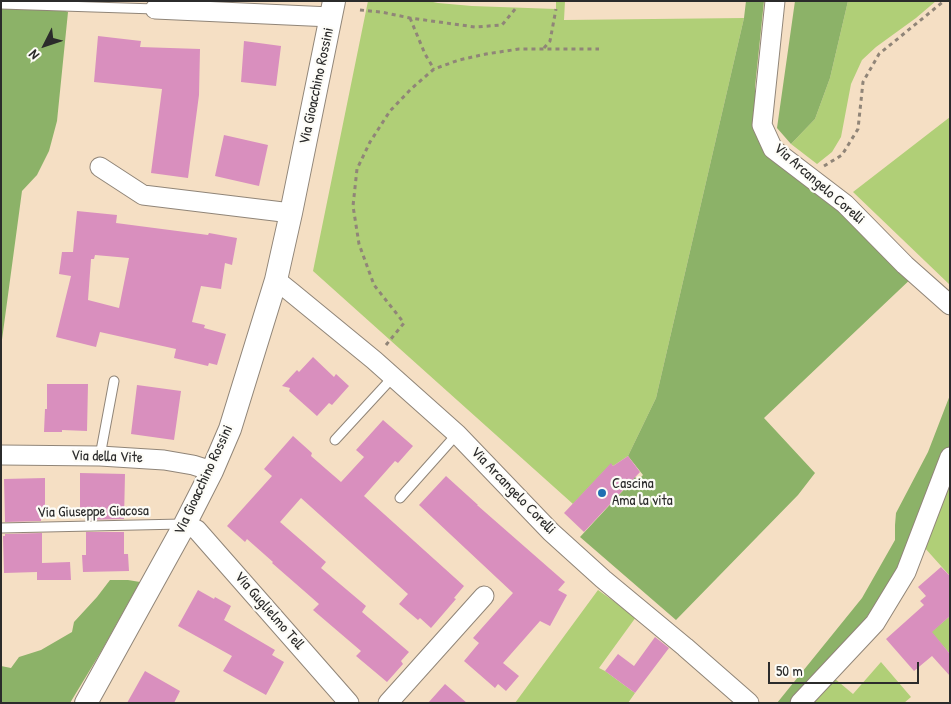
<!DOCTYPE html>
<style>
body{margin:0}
#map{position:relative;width:951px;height:704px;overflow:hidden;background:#f5dfc4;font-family:"Patrick Hand",sans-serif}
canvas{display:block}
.frame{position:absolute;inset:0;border:2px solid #2b2b2b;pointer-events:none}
.north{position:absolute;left:20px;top:20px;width:50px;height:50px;-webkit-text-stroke:4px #fdfcf7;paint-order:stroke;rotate:229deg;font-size:14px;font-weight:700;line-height:20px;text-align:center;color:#2b2b2b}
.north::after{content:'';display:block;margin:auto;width:18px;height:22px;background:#2b2b2b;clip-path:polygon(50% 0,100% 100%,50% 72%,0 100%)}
.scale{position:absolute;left:768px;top:662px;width:151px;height:22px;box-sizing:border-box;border:2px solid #2b2b2b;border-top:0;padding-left:6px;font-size:15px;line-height:18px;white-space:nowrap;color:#2b2b2b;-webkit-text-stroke:4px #fdfcf7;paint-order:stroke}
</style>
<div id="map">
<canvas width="951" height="704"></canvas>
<div class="frame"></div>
<div class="north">N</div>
<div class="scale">50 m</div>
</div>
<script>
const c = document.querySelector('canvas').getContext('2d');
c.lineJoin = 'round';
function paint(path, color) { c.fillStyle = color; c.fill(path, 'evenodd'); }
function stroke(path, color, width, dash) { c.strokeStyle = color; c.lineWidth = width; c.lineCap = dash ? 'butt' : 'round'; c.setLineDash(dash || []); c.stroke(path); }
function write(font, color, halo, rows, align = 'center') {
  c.font = font + ' "Patrick Hand",sans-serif'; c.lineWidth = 4.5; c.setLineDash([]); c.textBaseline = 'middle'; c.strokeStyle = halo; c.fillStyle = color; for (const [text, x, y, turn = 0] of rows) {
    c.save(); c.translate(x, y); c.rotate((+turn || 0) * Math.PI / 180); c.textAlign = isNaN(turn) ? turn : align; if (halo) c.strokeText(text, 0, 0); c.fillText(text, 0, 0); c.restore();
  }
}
const green = new Path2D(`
 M368,1h60l10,2 34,3 84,3v-8h9l-1,19 180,-2 -88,380 -28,58 -15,10 -2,-2 -38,40 -260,-233z
 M848,1h88l-20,17 -40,29 -14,13 -11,24 -10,53 -9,15 -15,12 -26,-20 24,-25 15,-41z
 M950,117v168l-97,-93z
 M950,483v93l-26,-29z
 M598,590l38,27 -37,51 6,3 30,22 -7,10h-113z
 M950,616v38l-19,-22z
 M881,662l30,35 -7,6h-90l20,-25 19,16z`);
const forest = new Path2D(`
 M746,1h18l-9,86 1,23 17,39 143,125 -152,144 51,55 -17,22 -122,125 -96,-83 51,-55 3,-6 4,4 5,-5 -15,-19 28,-58 88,-380z
 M795,1h53l-18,77 -15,41 -24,25 -14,-16z
 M1,8l62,2 5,2 -11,109 -8,30 -12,24 -15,16 -21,156z
 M950,395v49l-16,43 -31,76 -25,42 -10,10 -9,15 -64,73h-18l85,-105 33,-58v-15l1,-12 32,-61z
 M110,580h18l12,2 -38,68 -32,53h-69v-37l10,2 8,-11 22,-7 31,-18 2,-10 23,-25z`);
const building = new Path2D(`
 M98,36l43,5 -1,6 60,2 -1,46 -11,83 -37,-5 11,-84 -68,-7z
 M244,41l37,5 -5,40 -35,-4z
 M224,135l44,10 -9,41 -44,-10z
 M77,211l40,4 -1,8 92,12 1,-2 28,5 -5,27 -7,-2 -4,26 -20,-3 -9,36 13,3 -1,3 22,6 -9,31 -8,-2 -1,3 -34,-8 2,-9 -76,-17 -4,15 -40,-10 15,-61 -12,-2 3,-22h11zM95,255l34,3 -10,50 -31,-8 3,-41h3z
 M313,357l21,20 2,-3 13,12 -17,19 -3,-2 -12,13 -28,-25 1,-3 -8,-2 15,-16 2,2z
 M47,384h41l-1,47 -25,-1v2h-18l1,-23h2z
 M137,385l44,6 -7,49 -43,-6z
 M383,420l30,26 -15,17 -3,-2 -31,35 100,90 -10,12 2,1 -25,29 -11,-10 -2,2 -19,-16 9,-10 -107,-96 -21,24 46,40 -5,6 45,38 -4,6 47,40 -8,9 2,3 -16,18 -31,-26 5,-5 -48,-41 6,-6 -47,-41 1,-1 -26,-23 -2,3 -18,-16 45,-50 -8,-7 29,-33 19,17 -1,3 30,26 23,-25 -8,-7z
 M628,456l12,16 -56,60 -20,-19 47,-50 2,3z
 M80,473l45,1 -1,45 -38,1v-8h-6z
 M446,476l32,29h-1l88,77 -7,8 9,5 -17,31 -10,-5 -37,42 16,13 -13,15 -8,-7 -3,4 -31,-27 15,-18 -6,-5 40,-45 -94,-88z
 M45,478v39h-4v4l-36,1 -1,-43z
 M86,532h38v22h4l1,17 -46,1 -1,-17h4z
 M42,533v30l28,-1 1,18h-34v-8l-33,1 -1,-37h2v-2z
 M941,567l9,9v40l-18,16 18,22v22l-18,-20 -18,15 -28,-32 38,-34 -4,-4 6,-5 -8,-9z
 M198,590l16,9 1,-2 16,9 -7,14 51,30 -3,5 12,7 -18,33 -43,-24 9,-15 -54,-30z
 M655,637l14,11 -34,45 -30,-22 13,-17 16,12z
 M145,671l35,20 -6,12h-47z
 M445,684l22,19h-39z`);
const path = new Path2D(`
 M360,10l21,2 29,6 65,9 27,-2 14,-17
 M410,18l15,36 9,15
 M544,48l6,-7 6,-32
 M824,166l18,-11 16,-26 5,-47 16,-28 65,-53
 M386,345l18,-22 -30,-38 -15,-41 -6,-38 4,-37 13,-27 20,-31 21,-22 23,-20 25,-9 27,-6 33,-5h80`);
const service = new Path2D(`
 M1,4l154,5
 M335,440l58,-63
 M100,456l14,-75
 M400,498l57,-64
 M1,528l181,-4`);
const minor = new Path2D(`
 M775,1l-13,124 11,24 72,55 60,61 45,40
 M155,9l176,8
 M100,167l43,28 148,18
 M276,280l15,12 83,68 83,74 94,98 52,47 82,68 64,56
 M1,455l99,1 64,4 29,5 19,6
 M185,524l12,6 152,173
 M388,703l96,-107
 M800,703l75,-80 31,-51 44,-115`);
const tertiary = new Path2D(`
 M86,703l99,-179 27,-53 18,-42 46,-149 15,-67 43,-212`);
const markers = [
 [602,493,5,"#1f6fb2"]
];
const streetNames = [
 ["Via Gioacchino Rossini",317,86,-78],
 ["Via Arcangelo Corelli",819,184,41],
 ["Via della Vite",107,457,2],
 ["Via Gioacchino Rossini",204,480,-65],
 ["Via Arcangelo Corelli",513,491,46],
 ["Via Giuseppe Giacosa",93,512,-1],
 ["Via Guglielmo Tell",269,611,49]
];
const poiNames = [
 ["Cascina",612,484],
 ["Ama la vita",612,501]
];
paint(green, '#b0cf77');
paint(forest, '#8cb268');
paint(building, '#d98fbe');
stroke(service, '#908578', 11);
stroke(minor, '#908578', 21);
stroke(tertiary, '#908578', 24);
stroke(path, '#908578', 3, [4, 4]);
stroke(service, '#fff', 9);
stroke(minor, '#fff', 19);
stroke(tertiary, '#fff', 22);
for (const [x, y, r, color] of markers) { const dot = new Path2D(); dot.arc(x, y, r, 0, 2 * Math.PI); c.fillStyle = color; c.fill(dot); stroke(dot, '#fdfcf7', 2); }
write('15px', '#2b2b2b', '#fdfcf7', streetNames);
write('15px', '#2b2b2b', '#fdfcf7', poiNames, 'left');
</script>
